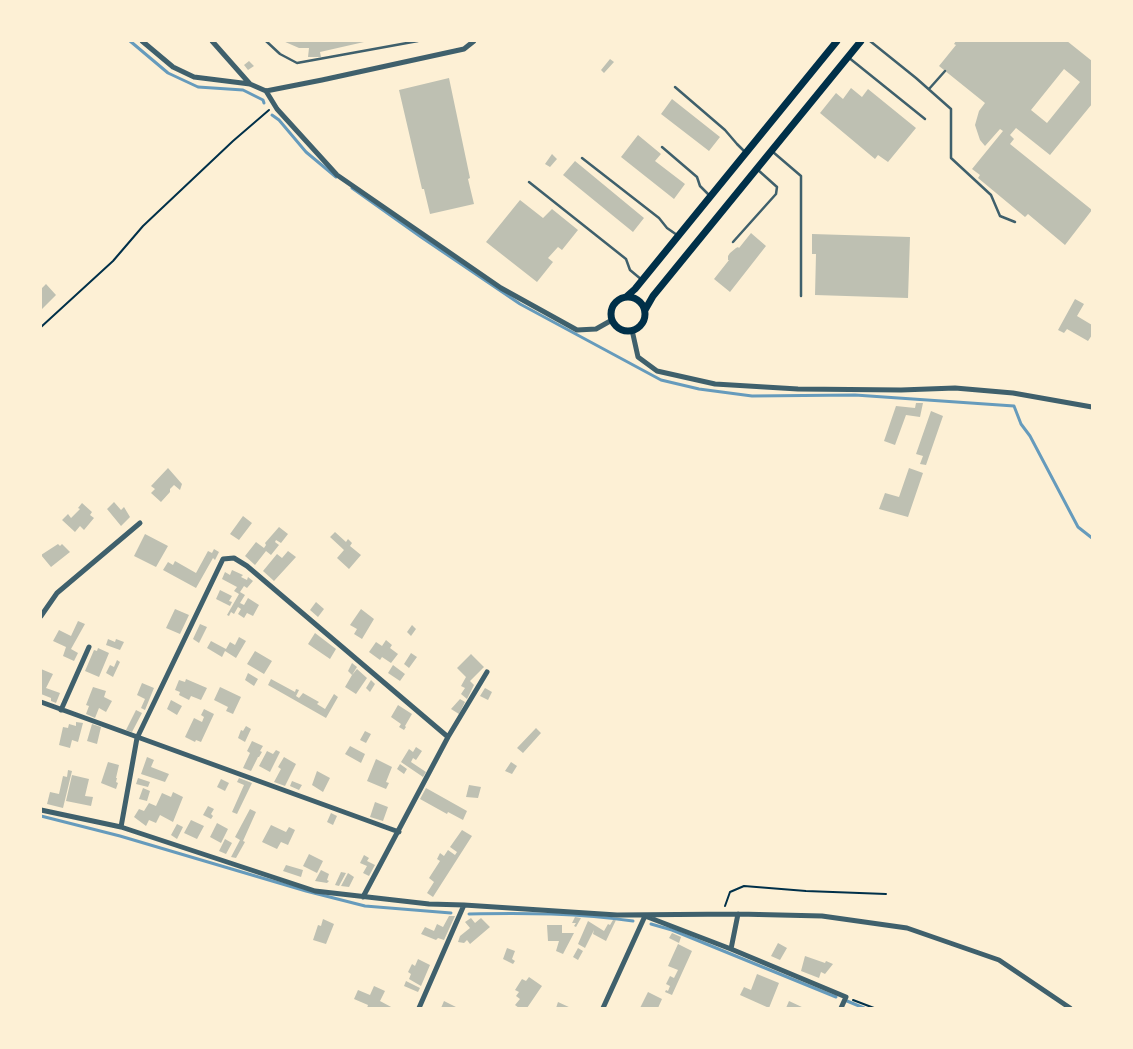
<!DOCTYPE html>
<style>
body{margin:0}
#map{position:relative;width:1133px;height:1049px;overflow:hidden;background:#fdf0d5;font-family:Poppins,sans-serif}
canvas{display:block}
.frame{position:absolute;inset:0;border:42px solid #fdf0d5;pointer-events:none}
</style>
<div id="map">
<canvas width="1133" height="1049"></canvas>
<div class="frame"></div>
</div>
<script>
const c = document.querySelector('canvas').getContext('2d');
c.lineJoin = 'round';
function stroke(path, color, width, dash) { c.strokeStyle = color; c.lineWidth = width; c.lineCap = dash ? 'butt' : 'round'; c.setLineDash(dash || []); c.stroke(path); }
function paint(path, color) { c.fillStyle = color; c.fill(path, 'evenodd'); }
const stream = new Path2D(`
 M130,41l38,32 30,14 45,3 20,10 1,3
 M272,115l7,5 27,32 30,25
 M352,188l69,49 99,67 141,76 38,9 53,7 103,-1 159,11 7,18 9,12 48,91 14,11
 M41,816l79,20 186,55 59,15 86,7
 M469,914c55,-1 109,-1 164,7
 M651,924l21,6 164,67
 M847,1001l17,7`);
const building = new Path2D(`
 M283,41h81v1l-44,10 1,5h-13l1,-9h-10z
 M956,41h111l25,20v43l-42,51 -34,-27 -6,7 4,4 -4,5 82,66 -27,35 -37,-31 -3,3 -47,-39 2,-3 -8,-6 31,-38 -3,-2 -15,17 -5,-6 -5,-15 4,-14 6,-8 -46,-37 17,-21 -2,-1zM1064,69l16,13 -33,41 -16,-13z
 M610,59l4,3 -10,11 -3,-3z
 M249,61l5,5 -6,4 -4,-5z
 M449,78l21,100 -2,1 6,25 -44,10 -6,-25h-2l-23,-99z
 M851,88l11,9 6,-8 48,39 -28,34 -10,-7 -3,4 -55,-46 16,-20 7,6z
 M672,99l48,38 -11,14 -48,-37z
 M638,135l23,19 -6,7 30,23 -11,15 -53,-42z
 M552,154l5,5 -7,8 -5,-3z
 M575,161l69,57 -11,14 -70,-57z
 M520,200l23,18 9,-9 26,21 -16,20 -4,-3 -10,11 5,4 -16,20 -51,-40z
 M751,233l15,13 -36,46 -16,-13 15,-19h-1v-4l2,-3 6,-5 2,-1 1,1z
 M812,234l98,3 -2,61 -93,-3 1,-41h-4z
 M46,284l10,11 -15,15v-21z
 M1075,299l9,5 -7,12 15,9v10l-4,6 -21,-12 -3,4 -6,-3z
 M916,403h7l-3,14 -14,-2 -11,30 -11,-4 12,-35 19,2z
 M931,411l12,5 -17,49 -6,-1 3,-8 -7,-2z
 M168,468l14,16 -2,6 -6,-5 -4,4v3l-9,10 -10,-9 4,-4 -4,-3z
 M909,468l14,5 -15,44 -29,-8 6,-16 14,4z
 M114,502l7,8 3,-3 6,10 -9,9 -14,-17z
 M82,503l10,9 -2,3 4,3 -10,12 -4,-4 -5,6 -13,-12 6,-6 3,4 9,-9 -2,-1z
 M243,516l9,7 -13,17 -9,-6z
 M279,527l9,7 -7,9 -5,-3 -1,2 4,3 -8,10 -5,-4 -11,14 -10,-9 11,-14 8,6 2,-3 -1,-2z
 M335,532l11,10 2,-3 4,4 -2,3 11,9 -12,14 -12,-11 7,-8 -14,-13z
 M145,534l23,12 -12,21 -22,-11z
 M58,544l2,2 2,-2 8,8 -19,15 -10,-12z
 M214,549l5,3 -4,8 -2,-2 -17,30 -33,-18 5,-8 5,3 2,-4 21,12 12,-22 4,2z
 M288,551l8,6 -22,24 -11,-10 14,-17 5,4z
 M232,570l11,5 -2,2 6,3 1,-3 5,4 -6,7 -3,-2 -4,6 5,3 -5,8 4,2 4,-7 11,7 -6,11 -6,-3 -3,5 -6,-4 3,-5 -3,-2 -4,7 -3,-2 -2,4 -2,-1 12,-21 -5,-3 3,-4 -15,-8 3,-7 5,3z
 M220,590l12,6 -3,5 3,1 -2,4 -14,-7z
 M316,602l8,7 -6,8 -8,-7z
 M175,609l14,6 -9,19 -14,-6z
 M361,609l13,10 -12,20 -8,-5 3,-5 -7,-4z
 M78,621l7,3 -14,25 7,4 -4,8 -11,-5 3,-9 -13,-6 6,-11 12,6z
 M200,624l7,3 -8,16 -6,-4z
 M412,625l4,4 -5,7 -4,-4z
 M315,633l21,16 -6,10 -22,-15z
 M239,637l7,4 -10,17 -11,-7 -3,6 -15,-9 4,-7 15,8 4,-7 5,3z
 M108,639l7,3 1,-3 8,3 -4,8 -14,-5z
 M386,640l6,5 -2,3 8,6 -7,9 -9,-6 -2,3 -11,-8 7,-10 6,4z
 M98,648l11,5 -10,24 -14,-6 9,-21 3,1z
 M255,651l17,10 -8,13 -17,-10z
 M411,653l6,4 -8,11 -5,-4z
 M471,654l13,13 -14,14 4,4 -7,14 -6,-5 4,-6 -4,-2 5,-9 -9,-9z
 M117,660l3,2 -7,15 -7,-4 4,-8 4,2z
 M352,663l5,4 -5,8 5,-6 10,9 -11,16 -11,-7 7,-12 -4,-4z
 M393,665l12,9 -5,7 -12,-8z
 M41,669l12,5 -7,14 14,5 -4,10 -5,-2v-3l-10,-4z
 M248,673l10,6 -4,7 -9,-6z
 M186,679l21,9 -6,12 -10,-4 -2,4 -10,-5 1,-3 -5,-2 4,-10 6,2z
 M271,679l24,13 1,-3 3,1 -3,6 3,2 4,-5 16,9 -2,2 8,5 9,-15 4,3 -12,21 -58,-33z
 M371,680l4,4 -5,8 -4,-4z
 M142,683l12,5 -9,22 -4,-2 4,-9 -8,-4z
 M93,687l13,4 -2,6 8,4 -6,11 -7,-4 -4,10 -9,-4 3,-8 -3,-1z
 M220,687l21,10 -8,17 -7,-3 2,-4 -14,-7z
 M485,688l7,4 -4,8 -8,-4z
 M460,699l5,3 -6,12 -8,-5z
 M171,700l11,6 -5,9 -10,-6z
 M398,705l14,9 -7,12 1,1 -2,3 -5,-3 2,-3 -10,-7z
 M204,709l10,5 -13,28 -5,-2 -1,2 -10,-5 9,-19 8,4 2,-5 -3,-2z
 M136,710l6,3 -10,19 -6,-2z
 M76,722l7,1 -5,19 -6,-2 -2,8 -11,-3 4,-18 5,1 1,-4 7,2z
 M92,724l9,3 -4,17 -10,-3z
 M246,726l5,3 -6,13 -7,-4 3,-8 2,1z
 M536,728l5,5 -18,20 -6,-5z
 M365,731l6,3 -5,9 -6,-3z
 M252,741l11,5 -3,5 2,1 -3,5h-1l-7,14 -8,-3 7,-15 -3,-2z
 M350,746l15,8 -4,9 -16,-9z
 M416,747l6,4 -6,9 -3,-2 -2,4 15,10 -3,5 -22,-15 8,-13 4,3z
 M276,750l4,2 -10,20 -11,-6 8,-15 6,3z
 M147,757l7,3 -3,7 18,7 -4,8 -24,-8z
 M284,757l12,7 -11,22 -11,-4 7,-13 -3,-2z
 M376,759l16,8 -6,15 3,1 -3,6 -19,-8z
 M108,762l11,3 -3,13h1l-1,4 2,1 -2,6 -15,-6z
 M511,762l6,4 -5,8 -7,-3z
 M400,764l7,5 -3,5 -7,-5z
 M68,770l4,1 -9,37 -16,-4 3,-12 9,2 4,-18 4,1z
 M317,771l13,7 -7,14 -11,-7z
 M72,775l17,4 -4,17 8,1 -2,9 -25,-5z
 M138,778l12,4 -2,5 -12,-3z
 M239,778l13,5 -15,31 -5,-2 12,-27 -7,-3z
 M221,779l8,4 -4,8 -8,-4z
 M292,781l10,4 -3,5 -9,-4z
 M469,785l12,2 -3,11 -12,-1z
 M143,788l7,3 -3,10 -8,-2z
 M426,788l41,23 -4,9 -15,-8 -1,2 -27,-15z
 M173,792l10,5 -10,25 -13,-7 -4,8 -7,-3 -3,6 -12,-9 5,-8 5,2 5,-8 7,3 6,-13 9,4z
 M375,802l13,5 -5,14 -13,-4z
 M208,806l6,3 -3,5 2,2 -2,3 -8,-4z
 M250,809l6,3 -13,29 2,1 -9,16 -5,-1 9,-17 -5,-3z
 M331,813l6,3 -4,9 -6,-3z
 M191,820l13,6 -7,13 -13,-6z
 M217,823l11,6 -7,14 -11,-6z
 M177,824l6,3 -6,12 -6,-4z
 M271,825l15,7 3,-5 6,3 -7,15 -7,-3 -4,7 -15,-7z
 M462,830l10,6 -39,61 -6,-4 7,-11 -5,-4 11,-17 -3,-2 3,-6 4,3 4,-6 7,5 2,-3 -7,-5z
 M225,839l7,4 -6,11 -7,-3z
 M309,854l14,7 -6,12 -14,-7z
 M364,855l5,3 -2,3 8,4 -6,11 -6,-3 4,-7 -7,-3z
 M286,865l17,5 -2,7 -18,-6z
 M321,870l8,4 -2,6 2,1 -2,2 -12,-2z
 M341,872l5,1 -7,13 -4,-1z
 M348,873l6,4 -5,10 -8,-1z
 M449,916h6l-11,24 -6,-2 -2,2 -15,-6 4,-7 9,4 3,-7 6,3z
 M575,917l6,1 -5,9 -2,-1 2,-3h-4z
 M471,918l4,5 6,-5 9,9 -20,17 -3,-4 -3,3 -6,-1 2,-6 10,-8 -5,-6z
 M323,919l11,5 -8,20 -13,-4 5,-15 3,1z
 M613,920h3l-10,21 -13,-7 1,-4 -9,18 -7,-4 10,-23 16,10 4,-7 2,1z
 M547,925h15v8h12l-11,21 -7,-3 3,-10h-11z
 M672,933l9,4 -2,6 -10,-5z
 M778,943l9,5 -7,12 -9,-4z
 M678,944l14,7 -20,44 -7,-3 1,-2 2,1 2,-5 -4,-2 4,-8 4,2 4,-8 -10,-4z
 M507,948l8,3 -3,8 3,2 -2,3 -10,-5z
 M578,948l5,3 -5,9 -5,-3z
 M805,956l20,7 1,-2 7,3 -8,10 -4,-2 -2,6 -18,-7z
 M418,959l12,6 -9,21 -12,-7 2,-5 -3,-2 4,-8 3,2z
 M757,974l22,9 -10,25 -29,-13 4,-8 7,3z
 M529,977l13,9 -15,22h-8l-4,-3 5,-6 -4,-3 3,-4 -4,-2 7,-11 4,2z
 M406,981l14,7 -2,4 -14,-6z
 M374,986l11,5 -5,10 13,7h-26l1,-3 -14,-6 4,-9 12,5z
 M648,992l14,7 -4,9h-18z
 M444,1001l14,7h-17z
 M789,1001l15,7h-18z
 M558,1002l13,6h-15z`);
const path = new Path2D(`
 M41,327l72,-66 30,-35 90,-85 36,-31
 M725,906l5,-14 14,-6 62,5 80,3
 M853,1000l21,8`);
const service = new Path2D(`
 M266,41l14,13 17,9 121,-22
 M870,41l46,37 35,31v49l40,37 9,21 15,6
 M848,57l77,62
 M675,87l50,43 12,14 8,8
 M929,89l16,-18
 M662,147l35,30 3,9 10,10
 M773,152l28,24v120
 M582,158l77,60 8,10 10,7
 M529,182l97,77 4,11 12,10
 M733,242l43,-48 1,-7 -19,-17`);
const minor = new Path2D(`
 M142,41l31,26 21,10 56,7 16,7 56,-11 142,-31 10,-8
 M212,41l38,43
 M266,91l11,18 60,66 164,113 76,42 19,-1 16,-9
 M632,330l6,27 19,14 58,13 83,5 103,1 54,-2 58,5 79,14
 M41,616l16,-23 83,-70
 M41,702l358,130
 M61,710l28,-63
 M41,810l80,17 194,64 114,13 35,1 153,10 121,-1 84,2 85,12 92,32 71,48
 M121,827l16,-89 86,-179 11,-1 13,8 201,171
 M363,897l85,-160 39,-65
 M731,949l7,-35
 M419,1008l45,-103
 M603,1008l42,-92 86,33 115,48 -5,11`);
const secondary = new Path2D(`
 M611 314a17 17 0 1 1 34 0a17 17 0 1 1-34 0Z
 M626,297l9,-8 202,-248
 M645,310l8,-14 208,-255`);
stroke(stream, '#669bbc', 3);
paint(building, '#bec0b2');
stroke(path, '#003049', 2);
stroke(service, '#3f606c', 2.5);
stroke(minor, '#3f606c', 5);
stroke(secondary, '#003049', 7);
</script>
